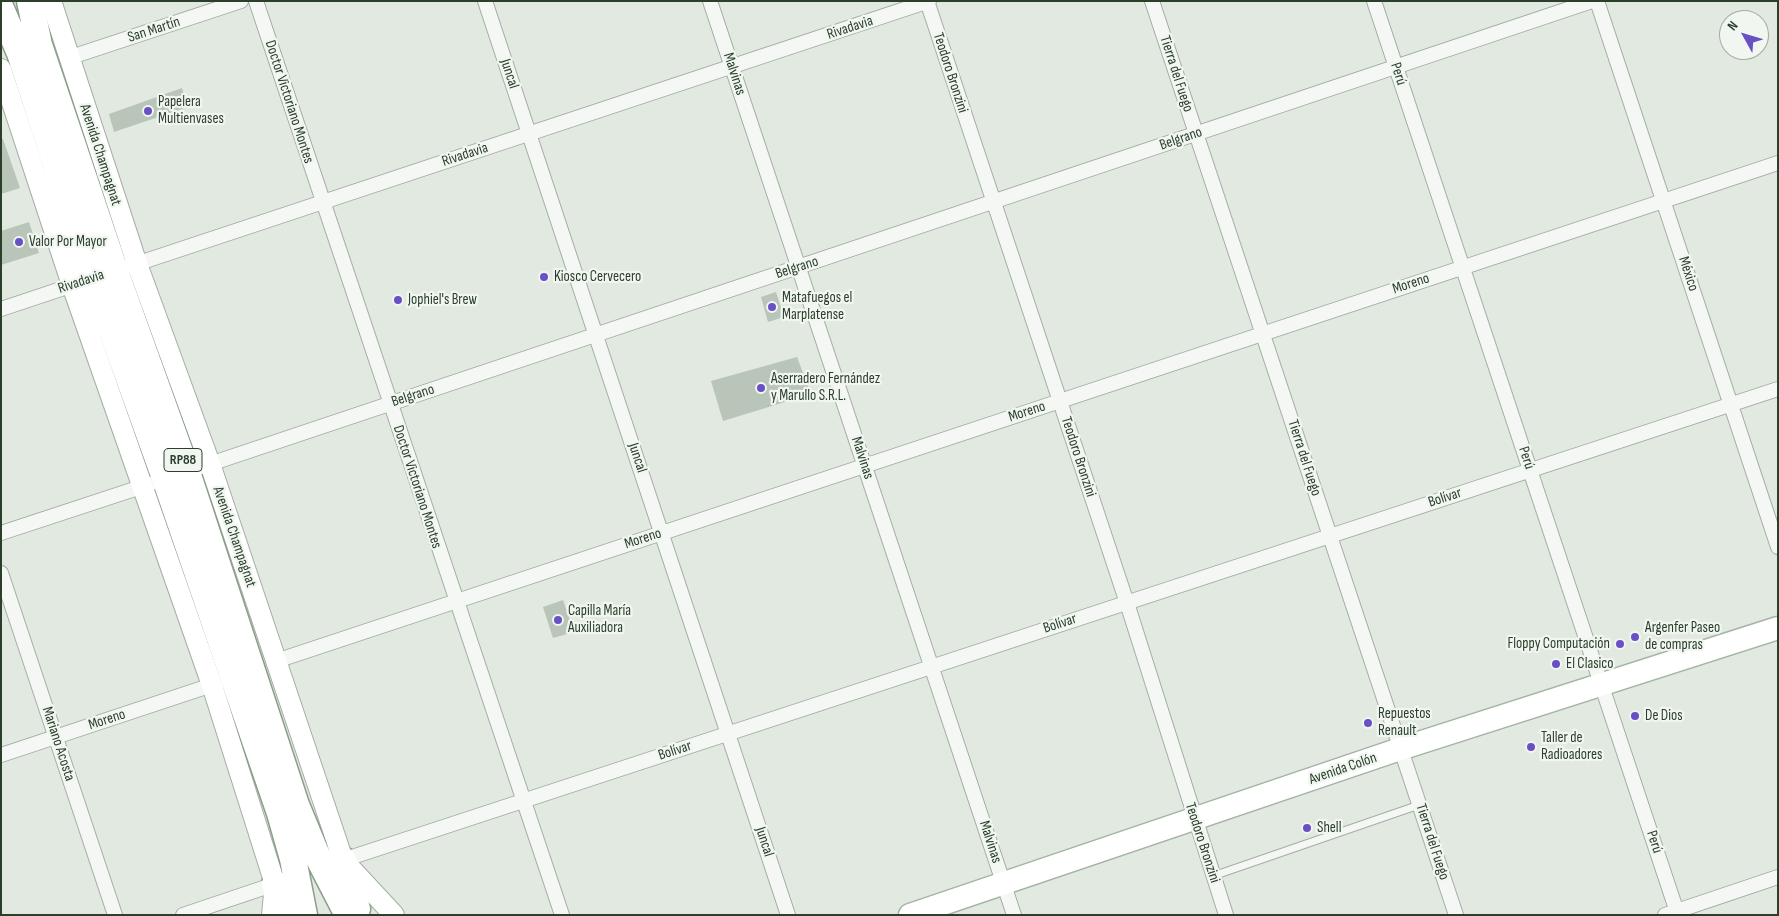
<!DOCTYPE html>
<meta charset="utf-8">
<style>
body{margin:0}
#map{position:relative;width:1779px;height:916px;overflow:hidden;background:#e1e9e1;font-family:"Sofia Sans Condensed",sans-serif}
canvas{display:block}
.frame{position:absolute;inset:0;border:2px solid #2b3f2b;pointer-events:none}
.north{position:absolute;left:1719px;top:10px;width:50px;height:50px;box-sizing:border-box;background:#f1f6f1;border:1px solid #a2ada2;border-radius:50%;rotate:309deg;font-size:14px;font-weight:700;line-height:20px;text-align:center;color:#2b3f2b}
.north::after{content:'';display:block;margin:auto;width:18px;height:22px;background:#6950c4;clip-path:polygon(50% 0,100% 100%,50% 72%,0 100%)}
</style>
<div id="map">
<canvas width="1779" height="916"></canvas>
<div class="frame"></div>
<div class="north">N</div>
</div>
<script>
const c = document.querySelector('canvas').getContext('2d');
c.lineJoin = 'round';
function paint(path, color) { c.fillStyle = color; c.fill(path, 'evenodd'); }
function stroke(path, color, width, dash) { c.strokeStyle = color; c.lineWidth = width; c.lineCap = dash ? 'butt' : 'round'; c.setLineDash(dash || []); c.stroke(path); }
function write(font, color, halo, rows, align = 'center') {
  c.font = font + ' "Sofia Sans Condensed",sans-serif'; c.lineWidth = 4.5; c.setLineDash([]); c.textBaseline = 'middle'; c.strokeStyle = halo; c.fillStyle = color; for (const [text, x, y, turn = 0] of rows) {
    c.save(); c.translate(x, y); c.rotate((+turn || 0) * Math.PI / 180); c.textAlign = isNaN(turn) ? turn : align; if (halo) c.strokeText(text, 0, 0); c.fillText(text, 0, 0); c.restore();
  }
}
const building = new Path2D(`
 M182,88l6,19 -74,25 -5,-18z
 M1,139h2l17,49 -19,6z
 M29,222l10,31 -38,12v-34z
 M776,292l8,25 -16,5 -7,-25z
 M797,357l14,37 -88,27 -12,-40z
 M563,600l11,32 -21,6 -10,-31z`);
const lane = new Path2D(`
 M1213,876l206,-71`);
const street = new Path2D(`
 M256,1l306,914
 M485,1l303,914
 M710,1l304,914
 M927,1l200,602 99,312
 M1152,1l304,914
 M1374,1l304,914
 M1597,1l181,546
 M68,58l173,-57
 M130,266l799,-265
 M1,309l78,-26
 M201,467l1391,-466
 M1,533l149,-49
 M1,573l114,342
 M276,661l1502,-498
 M1,755l211,-70
 M343,860l1435,-471
 M183,915l92,-31
 M1665,915l113,-38`);
const secondary = new Path2D(`
 M51,1l86,263 73,200 133,396 51,55
 M1,69l71,216 140,400 63,199 -3,31`);
const primary = new Path2D(`
 M910,915l490,-166 378,-121`);
const highway = new Path2D(`
 M30,1l9,44 76,226 72,201 109,333 19,46 33,64
 M1,9l19,44 73,225 72,200 115,335 13,46 11,56
 M343,860l14,49
 M275,884l15,31`);
const markers = [
 [148,111,5,"#6950c4"],
 [19,242,5,"#6950c4"],
 [544,277,5,"#6950c4"],
 [398,300,5,"#6950c4"],
 [772,307,5,"#6950c4"],
 [761,388,5,"#6950c4"],
 [558,620,5,"#6950c4"],
 [1635,637,5,"#6950c4"],
 [1620,644,5,"#6950c4"],
 [1556,664,5,"#6950c4"],
 [1635,716,5,"#6950c4"],
 [1368,723,5,"#6950c4"],
 [1531,747,5,"#6950c4"],
 [1307,828,5,"#6950c4"]
];
const shields = [
 [183,460,38]
];
const shieldNames = [
 ["RP88",183,460]
];
const streetNames = [
 ["Rivadavia",850,28,-18],
 ["San Martín",154,30,-18],
 ["Teodoro Bronzini",950,73,72],
 ["Juncal",509,74,72],
 ["Malvinas",734,74,72],
 ["Tierra del Fuego",1176,74,72],
 ["Perú",1398,74,72],
 ["Doctor Victoriano Montes",289,102,72],
 ["Belgrano",1181,139,-19],
 ["Avenida Champagnat",100,155,72],
 ["Rivadavia",465,155,-18],
 ["Belgrano",797,268,-18],
 ["México",1688,274,72],
 ["Rivadavia",81,282,-18],
 ["Moreno",1411,284,-18],
 ["Belgrano",413,396,-18],
 ["Moreno",1027,412,-18],
 ["Teodoro Bronzini",1078,457,72],
 ["Juncal",637,458,72],
 ["Malvinas",862,458,72],
 ["Tierra del Fuego",1304,458,72],
 ["Perú",1526,458,72],
 ["Doctor Victoriano Montes",417,487,72],
 ["Bolívar",1445,498,-18],
 ["Avenida Champagnat",234,537,71],
 ["Moreno",643,539,-18],
 ["Bolívar",1060,624,-18],
 ["Moreno",107,720,-18],
 ["Mariano Acosta",58,744,72],
 ["Bolívar",675,751,-18],
 ["Avenida Colón",1343,769,-19],
 ["Juncal",764,842,72],
 ["Malvinas",990,842,72],
 ["Tierra del Fuego",1432,842,72],
 ["Perú",1654,842,72],
 ["Teodoro Bronzini",1202,843,72]
];
const poiNames = [
 ["Papelera",158,102],
 ["Multienvases",158,119],
 ["Valor Por Mayor",29,242],
 ["Kiosco Cervecero",554,277],
 ["Matafuegos el",782,298],
 ["Marplatense",782,315],
 ["Jophiel's Brew",408,300],
 ["Aserradero Fernández",771,379],
 ["y Marullo S.R.L.",771,396],
 ["Capilla María",568,611],
 ["Auxiliadora",568,628],
 ["Argenfer Paseo",1645,628],
 ["de compras",1645,645],
 ["Floppy Computación",1610,644,"right"],
 ["El Clasico",1566,664],
 ["Repuestos",1378,714],
 ["Renault",1378,731],
 ["De Dios",1645,716],
 ["Taller de",1541,738],
 ["Radioadores",1541,755],
 ["Shell",1317,828]
];
paint(building, '#b9c5b9');
stroke(lane, '#a3afa3', 9);
stroke(street, '#a3afa3', 16);
stroke(secondary, '#a3afa3', 22);
stroke(primary, '#a2b4a2', 25);
stroke(highway, '#8a9e8a', 29);
stroke(lane, '#f4f7f4', 7);
stroke(street, '#f4f7f4', 14);
stroke(secondary, '#fff', 20);
stroke(primary, '#fff', 22);
stroke(highway, '#fff', 26);
for (const [x, y, r, color] of markers) { const dot = new Path2D(); dot.arc(x, y, r, 0, 2 * Math.PI); c.fillStyle = color; c.fill(dot); stroke(dot, '#f1f6f1', 2); }
for (const [x, y, w] of shields) { const box = new Path2D(); box.roundRect(x - w / 2, y - 11.5, w, 23, 4); c.fillStyle = '#f1f6f1'; c.fill(box); stroke(box, '#2b3f2b', 1); }
write('bold 14px', '#2b3f2b', null, shieldNames);
write('15px', '#2b3f2b', '#f1f6f1', streetNames);
write('15px', '#2b3f2b', '#f1f6f1', poiNames, 'left');
</script>
